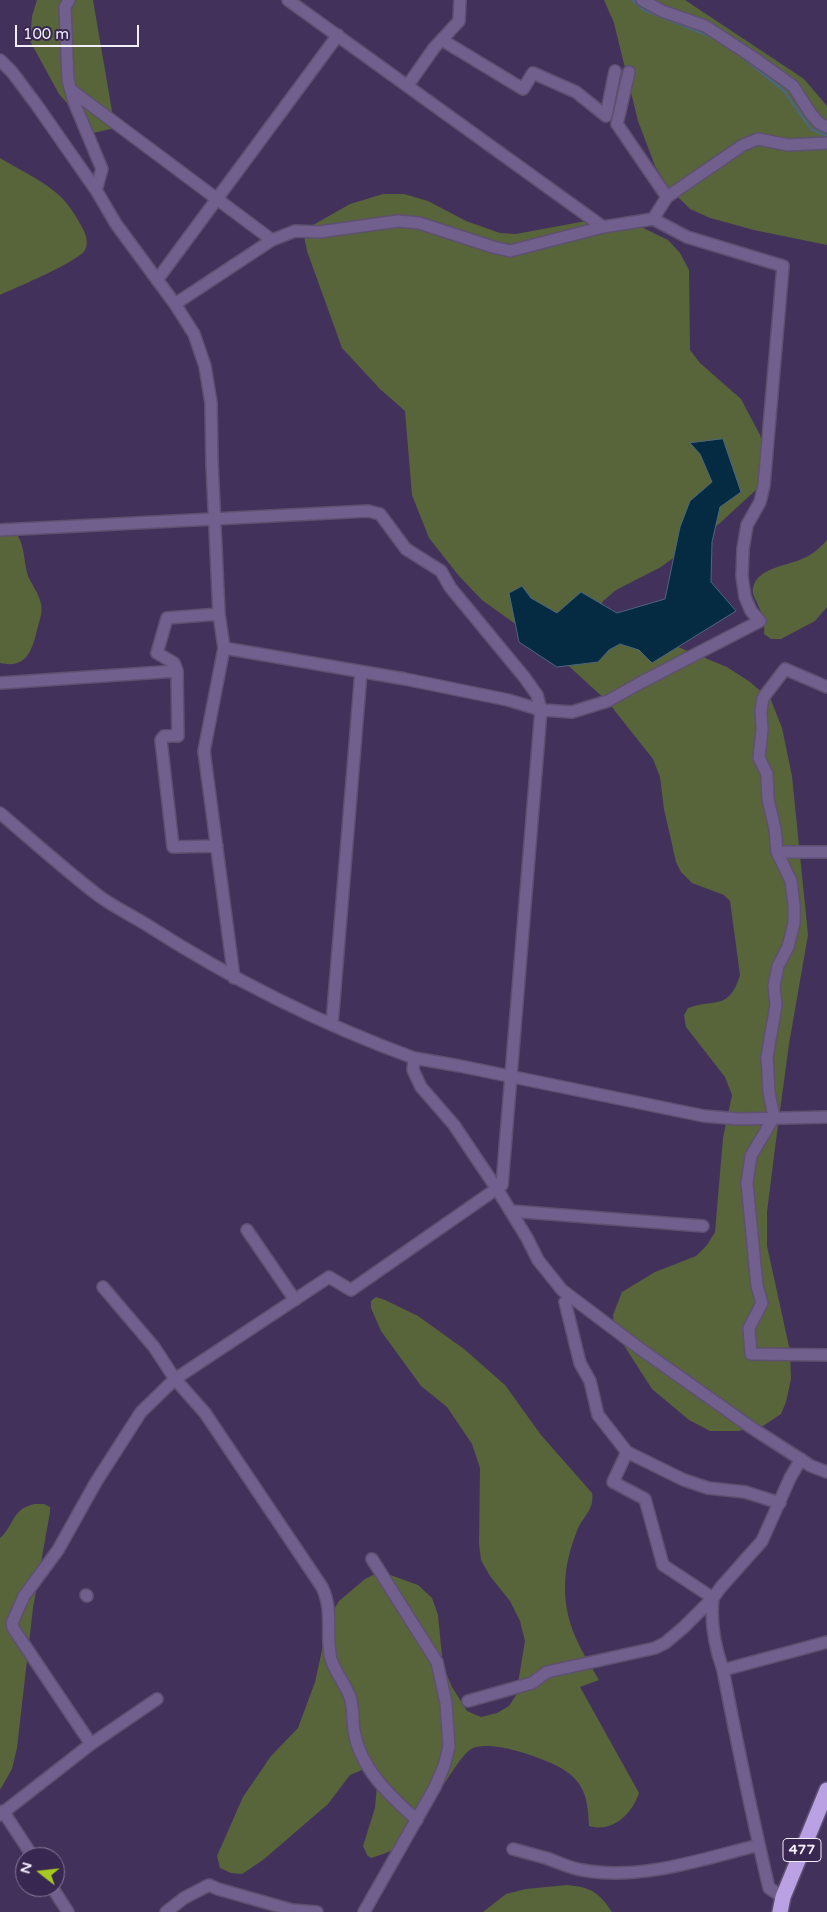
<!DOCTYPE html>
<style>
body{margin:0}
#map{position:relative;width:827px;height:1912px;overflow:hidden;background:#42325b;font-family:"Varela Round",sans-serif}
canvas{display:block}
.north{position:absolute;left:15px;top:1847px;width:50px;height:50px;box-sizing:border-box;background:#382750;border:1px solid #837796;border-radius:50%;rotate:286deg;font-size:14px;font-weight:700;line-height:20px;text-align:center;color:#f3eefe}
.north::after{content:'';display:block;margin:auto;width:18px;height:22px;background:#a6c821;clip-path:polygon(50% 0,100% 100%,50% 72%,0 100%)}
.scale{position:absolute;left:15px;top:25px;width:124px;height:22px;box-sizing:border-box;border:2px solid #f3eefe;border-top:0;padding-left:6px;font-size:15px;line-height:18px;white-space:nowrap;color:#f3eefe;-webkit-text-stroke:4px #382750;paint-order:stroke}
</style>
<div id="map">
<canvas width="827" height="1912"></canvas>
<div class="north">N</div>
<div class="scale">100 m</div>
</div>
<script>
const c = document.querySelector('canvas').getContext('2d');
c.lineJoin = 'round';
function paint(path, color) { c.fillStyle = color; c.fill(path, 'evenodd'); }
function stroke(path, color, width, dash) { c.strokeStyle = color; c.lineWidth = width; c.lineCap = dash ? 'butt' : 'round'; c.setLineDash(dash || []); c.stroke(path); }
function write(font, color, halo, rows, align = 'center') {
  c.font = font + ' "Varela Round",sans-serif'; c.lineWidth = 4; c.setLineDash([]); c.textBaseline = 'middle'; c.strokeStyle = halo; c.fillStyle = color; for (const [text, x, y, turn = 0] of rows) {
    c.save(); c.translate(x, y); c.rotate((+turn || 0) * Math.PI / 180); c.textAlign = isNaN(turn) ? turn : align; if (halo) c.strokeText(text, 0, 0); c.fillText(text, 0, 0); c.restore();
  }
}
const green = new Path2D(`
 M37,0h56l19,111 2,14 -3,4 -18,4 -34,-39 -29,-53 2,-25z
 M604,0h81l119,79 23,27v139l-73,-15 -44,-12 -20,-9 -22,-22 -13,-21 -17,-45 -24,-98z
 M0,158c20,12 44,23 61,39 7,7 13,16 18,25 5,8 11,19 6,28 -7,12 -70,38 -85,45z
 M383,194h21l24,7 38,20 34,12 16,1 70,-13h26l21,2 35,17 12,13 9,17 1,80 10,13 41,36 19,36 8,27 -10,26 -38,35 -59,44 -45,23 -14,12v14l125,51 23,15 21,18 11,28 10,48 16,159 -19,109 -14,104 -8,64v34l23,105 1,28 -5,23 -5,12 -18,12 -25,5h-28l-21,-11 -37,-31 -38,-59 -1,-15 9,-23 33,-20 41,-16 11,-11 8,-13 8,-94 9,-43 -7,-18 -39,-50 -2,-12 4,-7c27,-10 41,3 52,-33l-10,-74 -6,-6 -32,-12 -11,-11 -5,-10 -12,-53 -4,-32 -7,-18 -46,-58 -57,-52 -68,-49 -23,-24 -30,-38 -17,-43 -7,-84 -25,-22 -38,-41 -35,-97 -3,-15 2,-7 44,-25z
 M0,526c7,3 15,5 19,12 6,11 5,26 9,38 4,9 11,18 13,28 2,8 -2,18 -4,26 -5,21 -11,39 -37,33z
 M827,540v67l-12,14 -34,18h-10l-7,-5c1,-12 -1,-18 -6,-29 -1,-3 -4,-8 -5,-11 -3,-25 33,-28 49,-35 10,-4 18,-11 25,-19z
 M376,1297l9,3 33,16 46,33 41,36 36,50 51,58c3,17 -10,24 -15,38 -14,35 -17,69 -2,105 6,15 16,30 24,44l-19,7 59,106c-7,21 -26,40 -50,33 -1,-33 -7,-49 -38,-63 -20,-8 -57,-22 -78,-15 -11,4 -33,44 -41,55 -8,11 -27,36 -36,44 -6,6 -17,8 -25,11l-4,-3 -4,-9 12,-38 3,-33 -14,-6 -14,6 -22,29 -65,56 -21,14 -11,-1 -11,-5 -3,-12 26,-59 28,-41 27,-28 17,-46 14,-64 10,-17 26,-22 8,-4h17l28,10 14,13 6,17 5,51 9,21 15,24 14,6 16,-4 12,-7 7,-11 9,-54 -5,-20 -10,-20 -20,-25 -9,-16 -2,-16 1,-76 -8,-24 -25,-37 -26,-21 -40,-55 -10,-23v-7z
 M34,1504h10l6,3v5l-17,96 -16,140 -5,21 -12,21v-252c10,-8 12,-22 22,-29 3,-2 8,-4 12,-5z
 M567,1885c23,2 32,7 45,27h-129l23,-18 20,-5z`);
const water = new Path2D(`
 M723,439l18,53 -21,15 -8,35 -1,40 25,29 -84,52 -13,-13 -19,-6 -11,6 -11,12 -41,5 -38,-25 -10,-49 13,-7 9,12 26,15 24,-21 36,21 48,-14 15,-72 10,-26 22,-19 -12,-28 -10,-11z`);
const stream = new Path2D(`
 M632,0l12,10 70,28 28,19 42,34 27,38 16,7`);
const minor = new Path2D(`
 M69,0l-4,7 3,73 6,22 28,67 -6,21
 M288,0l315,227
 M642,0l20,11 43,15 46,30 42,30 18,28 8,9 8,4
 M442,40l81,49 10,-16 43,19 30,24 9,-45
 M0,60l12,12 24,32 60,86 20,34 59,80 19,30 11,32 6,37 1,60 7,151 5,34 -20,103 30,227
 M629,72l-12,52 50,73
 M408,85l26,-37 25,-27 1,-21
 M71,90l201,150
 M157,280l181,-245
 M175,304l97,-64 23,-9 24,1 79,-11 21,2 74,24 17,4 93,-24 50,-8 14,-22 76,-52 15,-6 30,6 39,-2
 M0,530l368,-19 12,3 26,35 35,22 9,16 75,91 12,17 4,15 -39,475 -151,105 -22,-13 -154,102 -34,33 -45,70 -38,68 -34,46 -12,27 1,5 78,116
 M224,648l181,31 103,21 33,10 31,2 36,-11 32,-18 120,-62 -9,-10 -6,-14 -3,-21 1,-27 4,-24 13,-23 4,-17 19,-219 -96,-29 -34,-18
 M0,683l177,-12
 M827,687l-42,-18 -22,29 -2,13 1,19 -3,28 8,16 1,25 7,30 2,23 14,29 3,24v18l-6,24 -10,19 -4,20 2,19 -9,52 2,35 5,25 -23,39 -4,27 10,103 5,17 -13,25 2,26 76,1
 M0,813c33,28 65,57 99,83 15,11 32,19 48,29 84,54 174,99 267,133l-1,12 8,17 33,38 43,64 30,49 11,22 24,30 77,58 113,80 59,38 16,6
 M217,846l-44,1 -12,-107 3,-4h14l-1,-65 -3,-8 -17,-10 10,-35 52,-4
 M777,852h50
 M332,1024l29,-352
 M414,1058l46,8 244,50 35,3 88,-2
 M511,1211l192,15
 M247,1230l48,70
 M103,1287l51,60 21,32 30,34 117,174c12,25 3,47 9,72 4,13 14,25 19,38 4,12 2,22 4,34 6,37 36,65 63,89
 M571,1298l-6,4 15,61 10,18 8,34 29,37 57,28 24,8 37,4 35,11
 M627,1452l-14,30 32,17 18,66 50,33
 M86,1595l1,1
 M713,1598c-3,24 2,49 10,72 14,73 29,146 46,218l14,9
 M723,1670l104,-28
 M468,1701l64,-18 15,-11 108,-24 10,-5 18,-15 30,-30 8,-11 41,-46 28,-63 11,-19
 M3,1811l30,46
 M0,1815l91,-71 66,-45
 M513,1849c11,3 22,6 33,9 12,4 23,10 36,12 59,11 120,-11 177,-25
 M52,1887l16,25
 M166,1912l18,-14 25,-13 9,4 74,21 25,2
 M364,1912l71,-125 9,-21 5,-19 -3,-44 -9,-41 -65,-103`);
const highway = new Path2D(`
 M780,1912l3,-15 44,-107`);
const shields = [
 [802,1850,38]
];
const shieldNames = [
 ["477",802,1850]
];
paint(green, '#58643a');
paint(water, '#052b43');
stroke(water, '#4c667b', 1);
stroke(stream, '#4c667b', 2.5);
stroke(minor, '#5e5071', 14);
stroke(highway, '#5e5071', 18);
stroke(minor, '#71608d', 11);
stroke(highway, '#baa1e4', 15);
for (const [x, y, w] of shields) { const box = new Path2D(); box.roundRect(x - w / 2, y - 11.5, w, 23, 4); c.fillStyle = '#382750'; c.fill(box); stroke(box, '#f3eefe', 1); }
write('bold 14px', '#f3eefe', null, shieldNames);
</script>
